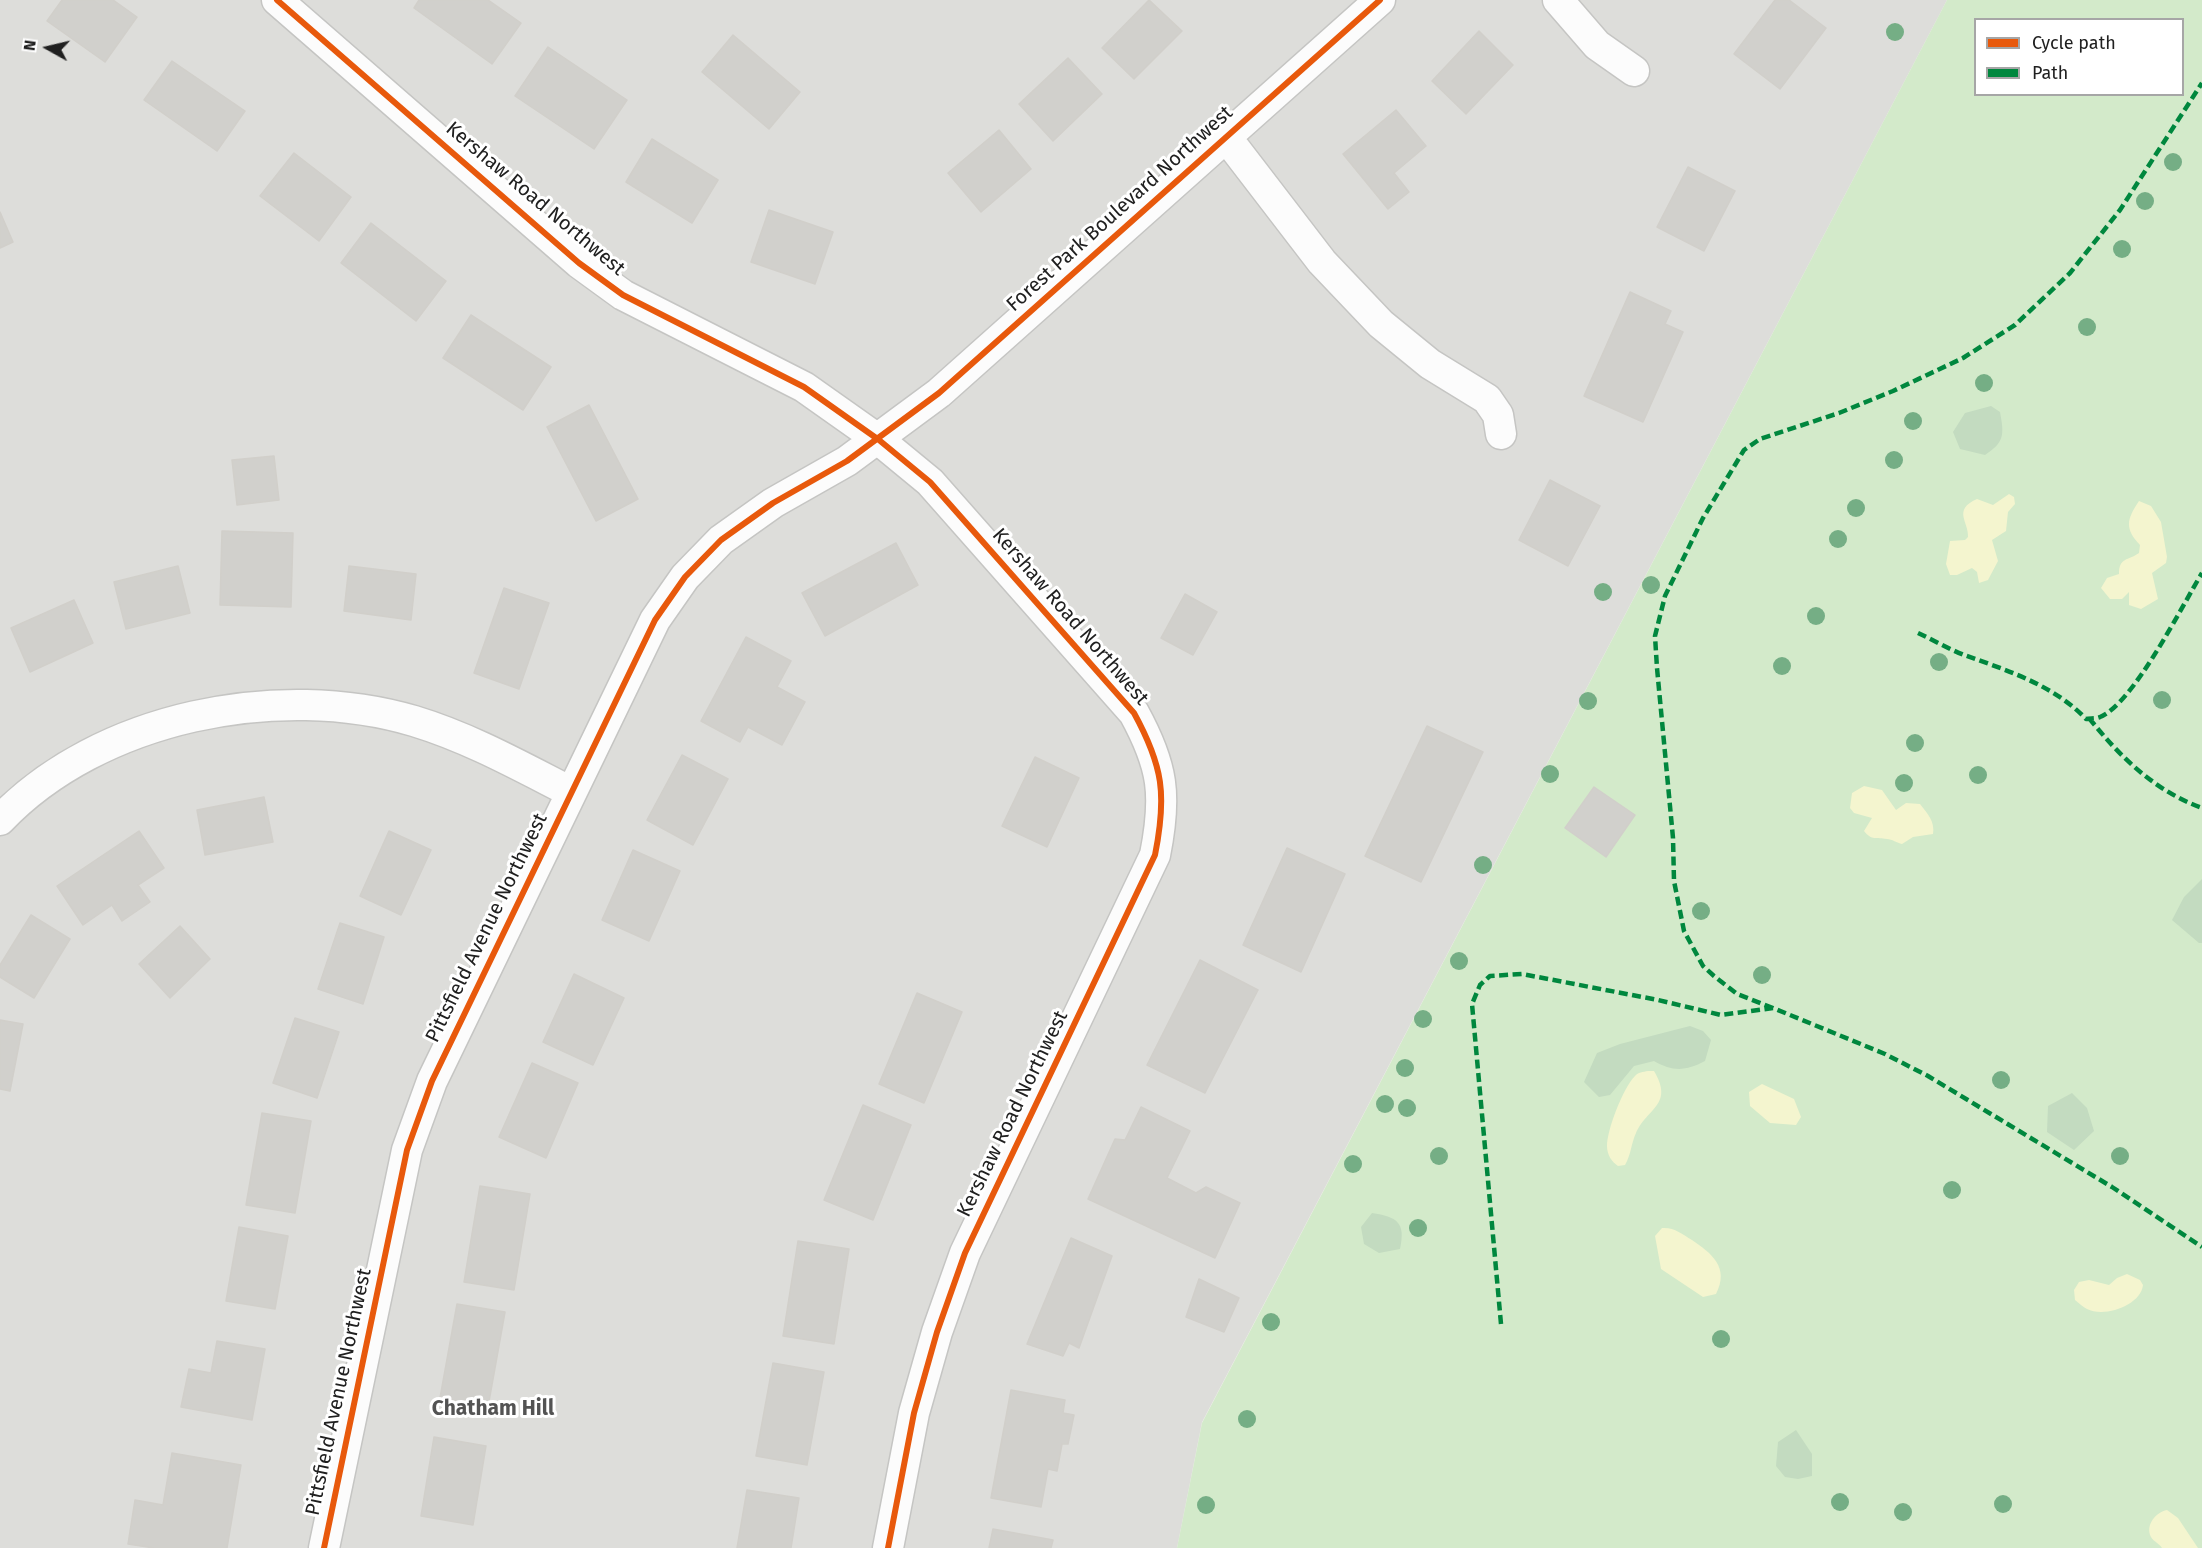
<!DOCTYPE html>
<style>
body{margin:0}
#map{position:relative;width:2202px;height:1548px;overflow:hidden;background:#eeeee9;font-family:"Fira Sans",sans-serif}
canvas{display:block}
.legend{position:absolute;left:1974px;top:18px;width:210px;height:78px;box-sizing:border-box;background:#fff;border:2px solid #a6a6a6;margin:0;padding:8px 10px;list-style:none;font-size:18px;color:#202020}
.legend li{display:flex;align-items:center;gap:12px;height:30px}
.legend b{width:30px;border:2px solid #a6a6a6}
.north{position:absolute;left:18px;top:18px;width:60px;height:60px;-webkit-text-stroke:4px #fff;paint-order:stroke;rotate:278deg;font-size:16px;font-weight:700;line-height:24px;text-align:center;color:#202020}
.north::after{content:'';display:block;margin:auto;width:21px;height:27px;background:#202020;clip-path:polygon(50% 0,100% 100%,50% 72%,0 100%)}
</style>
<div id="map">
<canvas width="2202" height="1548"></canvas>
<ul class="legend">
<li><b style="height:8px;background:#e8590c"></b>Cycle path</li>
<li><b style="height:8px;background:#00873e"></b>Path</li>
</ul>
<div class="north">N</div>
</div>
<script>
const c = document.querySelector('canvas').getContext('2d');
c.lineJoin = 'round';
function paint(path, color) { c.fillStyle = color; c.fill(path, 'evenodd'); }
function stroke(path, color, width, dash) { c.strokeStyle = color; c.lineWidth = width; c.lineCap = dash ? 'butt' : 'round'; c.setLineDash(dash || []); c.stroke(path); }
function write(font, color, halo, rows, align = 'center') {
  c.font = font + ' "Fira Sans",sans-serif'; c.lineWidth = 6; c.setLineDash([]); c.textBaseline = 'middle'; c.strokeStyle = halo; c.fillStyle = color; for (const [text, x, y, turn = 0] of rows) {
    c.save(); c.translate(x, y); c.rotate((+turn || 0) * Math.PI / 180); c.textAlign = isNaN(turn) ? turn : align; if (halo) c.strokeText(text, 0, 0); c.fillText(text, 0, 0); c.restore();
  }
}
const residential = new Path2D(`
 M0,0h1947l-745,1422 -25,126h-1177z`);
const grass = new Path2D(`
 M1947,0h255v1548h-1025l25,-125zM1976,20h206v74h-206z`);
const forest = new Path2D(`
 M1991,406l9,6c4,22 5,30 -15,43l-25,-6 -7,-17 12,-19z
 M2202,879v64h-3l-27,-23 12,-23z
 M1690,1026l13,5 8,9 -6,21c-19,10 -32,11 -51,0l-20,5 -24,29 -11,2 -15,-15 13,-29 23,-9z
 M2072,1093l15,15 7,23 -20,19 -27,-18 1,-26z
 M1372,1213c25,4 34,9 28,36l-21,4 -15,-9 -3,-17z
 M1796,1430l16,24v22l-14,3 -13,-2 -9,-11 2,-24z`);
const sand = new Path2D(`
 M2009,494l5,3 1,7 -7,8 -2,19 -14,9 6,21 -10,19 -9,3 -2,-11 -5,-4 -15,7h-7l-4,-11 4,-23 15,-1 3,-3c1,-15 -16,-27 9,-38l16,6z
 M2139,501l12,5 10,16 6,35 -1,6 -14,10 6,26 -17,10 -12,-4v-13l-7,7h-12l-9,-11 6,-10 12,-4c0,-17 9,-13 20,-21l1,-8c-15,-16 -14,-25 -1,-44z
 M1864,786l18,4 14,20 10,-7 14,1c8,10 15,18 13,30l-20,3 -11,7c-5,-1 -10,-5 -15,-5 -11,-2 -15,2 -23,-8l8,-13 -18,-5 -4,-5 2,-15z
 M1648,1071h6c20,34 -6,36 -18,62 -5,11 -5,22 -11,32l-7,1c-6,-4 -11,-11 -11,-20 0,-16 16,-58 28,-70 3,-4 8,-4 13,-5z
 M1762,1084l32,15 7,18 -5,8 -26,-2 -20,-17 -1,-14z
 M1662,1228c12,-1 20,6 30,12 19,13 38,27 24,54l-13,3 -42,-28 -6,-33z
 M2127,1274l13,6 3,5c-2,20 -38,33 -56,24 -4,-2 -8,-6 -12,-9l-1,-10 5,-8 10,-2 20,5 8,-7z
 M2167,1510l11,8 20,30h-36c-3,-5 -8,-6 -11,-11 -6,-12 5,-25 16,-27z`);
const building = new Path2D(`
 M62,0h51l24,17 -32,45 -58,-41z
 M419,0h69l33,23 -29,41 -78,-56z
 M1149,0l33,31 -48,48 -32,-31z
 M1775,0h14l37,28 -46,61 -46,-35z
 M1479,31l34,34 -47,49 -34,-33z
 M733,35l67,57 -31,37 -67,-57z
 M548,47l79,53 -33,49 -79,-53z
 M1068,58l34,36 -49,47 -34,-37z
 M172,61l73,50 -28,40 -73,-51z
 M1396,110l30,36 -32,27 15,19 -21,17 -45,-55z
 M999,130l32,39 -50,43 -33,-39z
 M652,139l66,41 -26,43 -66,-41z
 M294,153l57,44 -32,44 -59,-45z
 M1688,167l47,24 -31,60 -47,-24z
 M769,210l64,22 -18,52 -64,-22z
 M0,212l13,30 -13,6z
 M371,223l75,58 -30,40 -75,-58z
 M1630,292l41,19 -6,13 18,8 -40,90 -59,-26z
 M471,315l80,52 -28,43 -80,-52z
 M589,405l49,94 -42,22 -49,-94z
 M274,456l5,44 -42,5 -5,-45z
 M1550,480l50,26 -32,60 -49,-26z
 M222,531l71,2 -2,74 -71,-2z
 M896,543l22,42 -93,51 -23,-43z
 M178,566l12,47 -64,16 -12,-47z
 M349,566l67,8 -5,46 -67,-9z
 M504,588l45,15 -30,86 -45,-16z
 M1185,594l32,18 -24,43 -32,-17z
 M74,600l19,43 -63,29 -19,-44z
 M746,637l45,24 -14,26 28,15 -23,43 -34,-18 -8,15 -39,-21z
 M1427,726l56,26 -62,130 -56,-26z
 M682,755l46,24 -35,66 -46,-25z
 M1035,757l44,21 -32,69 -45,-21z
 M1594,787l41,28 -29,42 -41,-29z
 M264,797l9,45 -68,13 -8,-45z
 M139,831l25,37 -26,17 12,17 -28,19 -10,-16 -29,20 -26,-39z
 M389,831l42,19 -30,65 -41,-19z
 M1287,848l58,26 -44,98 -58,-27z
 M633,850l47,21 -31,70 -47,-21z
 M31,915l39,24 -36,59 -34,-21v-12z
 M340,923l44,14 -21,67 -45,-15z
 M180,926l30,33 -40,39 -31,-34z
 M1200,960l58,30 -53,103 -58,-28z
 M574,974l50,24 -31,67 -50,-23z
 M917,993l45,19 -38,91 -45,-19z
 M295,1018l44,14 -22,66 -44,-15z
 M0,1020l23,4 -13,67 -10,-2z
 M532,1063l46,20 -32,75 -47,-21z
 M863,1105l48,20 -38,95 -49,-20z
 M1141,1107l49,24 -23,47 29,15 10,-6 34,16 -25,55 -127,-59 27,-60 10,1z
 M262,1113l49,8 -16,92 -49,-8z
 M480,1186l50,8 -16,96 -50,-8z
 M239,1227l49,9 -13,73 -49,-8z
 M1071,1238l41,18 -33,92 -10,-5 -6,13 -36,-12z
 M798,1241l51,8 -15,95 -51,-8z
 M1199,1279l40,19 -15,34 -38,-15z
 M457,1304l48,8 -17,95 -48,-9z
 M217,1341l48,8 -13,71 -71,-13 8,-38 22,4z
 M773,1363l51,9 -17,93 -51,-9z
 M1011,1390l54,10 -2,13 11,2 -6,29h-6l-5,27 -9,-2 -7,38 -50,-9z
 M434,1437l52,9 -13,79 -52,-9z
 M172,1453l69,12 -14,83h-73l-26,-4 7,-44 28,5z
 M747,1490l52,8 -8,50h-54z
 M993,1529l60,11 -2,8h-62z`);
const minor = new Path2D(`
 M277,0l302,263 44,32 181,92 75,53 51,42 204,231c29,53 33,82 21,142l-190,398 -28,79 -23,81 -26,135
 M1558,0l39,45 37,26
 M1226,137l96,125 59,62 49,40 57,35 11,16 3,19
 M0,820c99,-104 279,-139 414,-99 56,17 106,45 157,71
 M324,1548l83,-398 25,-69 223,-461 30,-43 36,-37 52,-37 74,-42 92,-68 441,-393`);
const quiet = new Path2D(`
 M1918,633c15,7 31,16 46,22 42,15 90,30 122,64 4,-1 10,0 14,-2 33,-13 82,-111 102,-144
 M2089,718c31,39 66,73 113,90
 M1773,1008l-36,-14 -23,-18 -11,-10 -19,-35 -10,-50 -1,-43 -16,-170 -2,-32 10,-40 38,-78 41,-68 16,-11 79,-26 54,-22 70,-33 52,-33 55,-52 50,-63 82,-127
 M1501,1324l-29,-320 8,-19 10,-9 32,-2 136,26 63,15 52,-7 112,46 43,22 184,111 90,60`);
const cycleway = new Path2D(`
 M277,0l302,263 44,32 181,92 75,53 51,42 204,231c29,53 33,82 21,142l-190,398 -28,79 -23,81 -26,135
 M324,1548l83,-398 25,-69 223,-461 30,-43 36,-37 52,-37 74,-42 92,-68 441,-393`);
const trees = [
 [1895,32],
 [2173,162],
 [2145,201],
 [2122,249],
 [2087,327],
 [1984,383],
 [1913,421],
 [1894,460],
 [1856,508],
 [1838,539],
 [1651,585],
 [1603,592],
 [1816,616],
 [1939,662],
 [1782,666],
 [2162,700],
 [1588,701],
 [1915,743],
 [1550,774],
 [1978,775],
 [1904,783],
 [1483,865],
 [1701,911],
 [1459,961],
 [1762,975],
 [1423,1019],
 [1405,1068],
 [2001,1080],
 [1385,1104],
 [1407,1108],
 [1439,1156],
 [2120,1156],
 [1353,1164],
 [1952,1190],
 [1418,1228],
 [1271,1322],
 [1721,1339],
 [1247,1419],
 [1840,1502],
 [2003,1504],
 [1206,1505],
 [1903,1512]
];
const streetNames = [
 ["Kershaw Road Northwest",535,199,40],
 ["Forest Park Boulevard Northwest",1120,209,-42],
 ["Kershaw Road Northwest",1070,617,49],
 ["Pittsfield Avenue Northwest",487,928,-64],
 ["Kershaw Road Northwest",1013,1114,-64],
 ["Pittsfield Avenue Northwest",339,1392,-78]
];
const neighbourhoodNames = [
 ["Chatham Hill",493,1409]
];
paint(residential, '#ddddda');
paint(grass, '#d3eaca');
paint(forest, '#c3dbc0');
paint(sand, '#f4f5cf');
paint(building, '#d1d0cc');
stroke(building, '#d1cfca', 1.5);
stroke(minor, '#c5c5c3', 33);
stroke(minor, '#fcfcfc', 30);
stroke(quiet, '#00873e', 4.5, [9, 4.5]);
stroke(cycleway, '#e8590c', 6);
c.fillStyle = '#75ae85';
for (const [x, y] of trees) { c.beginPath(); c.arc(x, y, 9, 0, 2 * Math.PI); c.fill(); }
write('20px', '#202020', '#fff', streetNames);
write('bold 21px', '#535353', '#fff', neighbourhoodNames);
</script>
